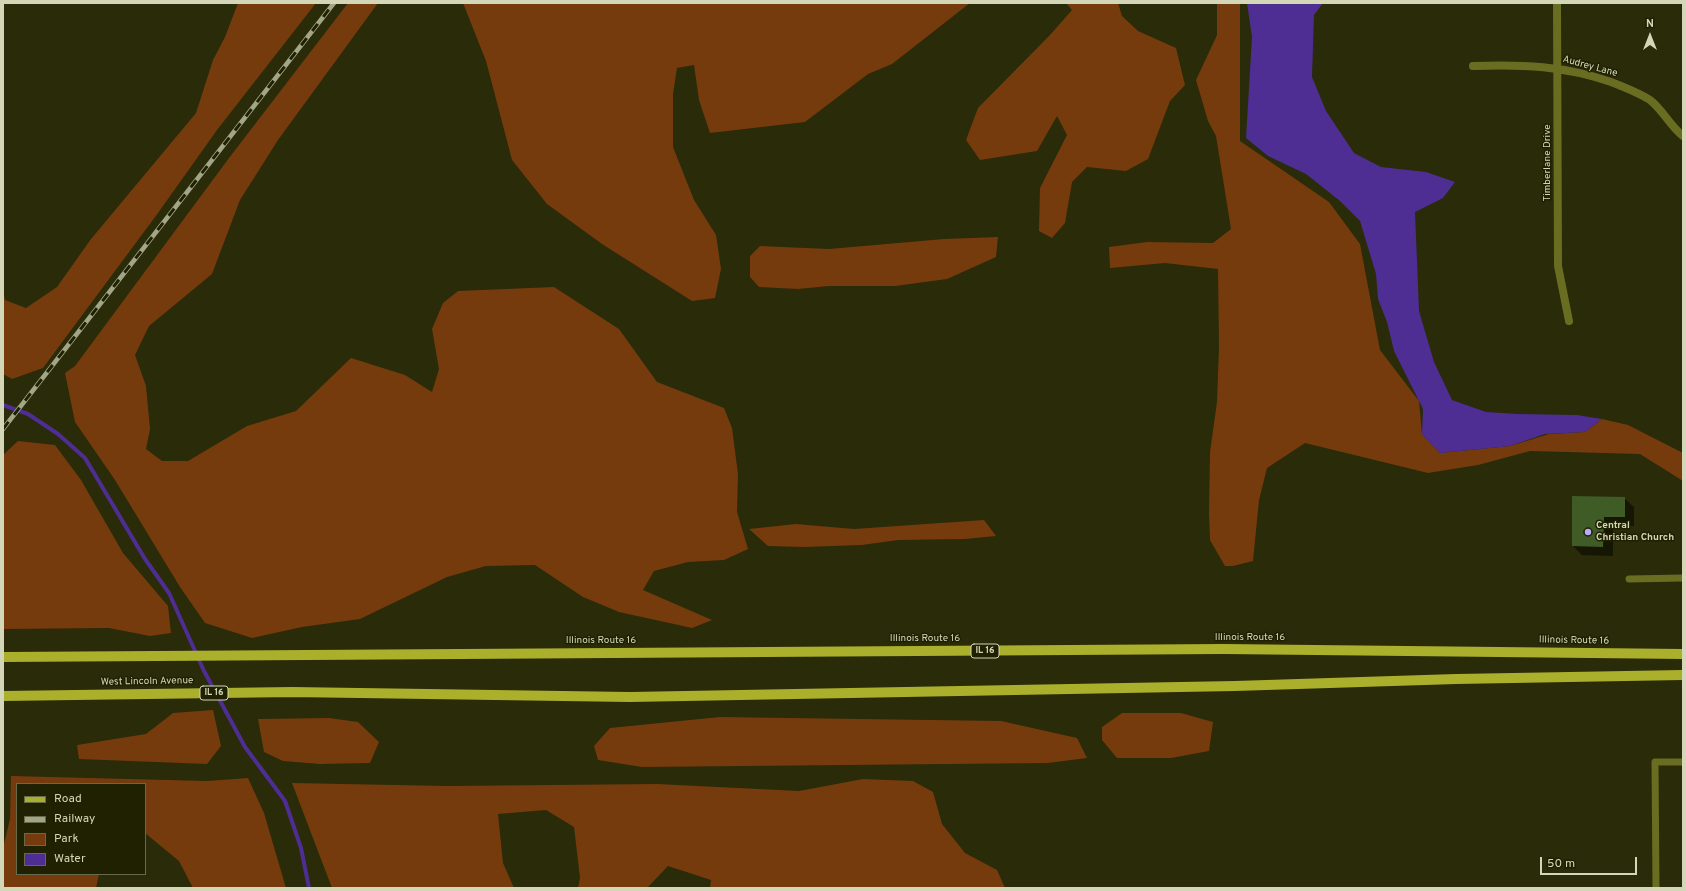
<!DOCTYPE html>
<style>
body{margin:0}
#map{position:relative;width:1686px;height:891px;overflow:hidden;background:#292b09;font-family:Overpass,sans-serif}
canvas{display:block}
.frame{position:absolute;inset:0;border:4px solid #d3d7b7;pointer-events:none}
.legend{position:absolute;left:16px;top:783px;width:130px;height:92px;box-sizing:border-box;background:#1f2101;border:1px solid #676a4a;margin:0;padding:5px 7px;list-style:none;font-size:12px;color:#d3d7b7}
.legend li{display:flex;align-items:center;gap:8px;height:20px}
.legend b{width:20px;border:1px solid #676a4a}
.north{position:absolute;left:1630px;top:16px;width:40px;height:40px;-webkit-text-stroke:3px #1f2101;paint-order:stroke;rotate:0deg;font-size:11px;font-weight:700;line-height:16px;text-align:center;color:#d3d7b7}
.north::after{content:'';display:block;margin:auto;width:14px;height:18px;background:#d3d7b7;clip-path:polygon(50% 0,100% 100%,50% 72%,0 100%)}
.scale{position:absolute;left:1540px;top:857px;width:97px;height:18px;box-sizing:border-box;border:2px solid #d3d7b7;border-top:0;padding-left:5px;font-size:12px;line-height:14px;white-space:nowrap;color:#d3d7b7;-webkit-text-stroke:3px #1f2101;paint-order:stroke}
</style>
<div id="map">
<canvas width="1686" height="891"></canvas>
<div class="frame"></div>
<ul class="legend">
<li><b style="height:5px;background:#aab02c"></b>Road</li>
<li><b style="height:5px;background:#a3a686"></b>Railway</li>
<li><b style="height:11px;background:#753b0d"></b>Park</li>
<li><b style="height:11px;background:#4e2e93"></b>Water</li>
</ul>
<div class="north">N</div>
<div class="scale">50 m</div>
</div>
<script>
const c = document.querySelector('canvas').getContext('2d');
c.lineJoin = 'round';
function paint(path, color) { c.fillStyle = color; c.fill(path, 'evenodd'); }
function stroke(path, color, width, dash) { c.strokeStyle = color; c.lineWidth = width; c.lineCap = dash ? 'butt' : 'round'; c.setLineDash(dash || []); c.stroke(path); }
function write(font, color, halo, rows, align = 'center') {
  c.font = font + ' Overpass,sans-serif'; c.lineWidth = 3; c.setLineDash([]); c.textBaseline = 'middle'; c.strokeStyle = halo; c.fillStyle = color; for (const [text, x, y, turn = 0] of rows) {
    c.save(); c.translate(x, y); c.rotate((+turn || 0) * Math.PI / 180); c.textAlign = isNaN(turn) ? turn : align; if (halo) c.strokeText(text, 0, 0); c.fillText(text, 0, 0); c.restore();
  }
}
const green = new Path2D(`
 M238,3h78l-99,127 -59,83 -115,155 -31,11 -9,-5v-84l2,10 21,8 31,-21 34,-48 105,-126 17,-53 12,-23z
 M348,3h30l-100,137 -38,60 -28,74 -63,52 -14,29 11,31 4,43 -4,20 16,12h26l59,-35 49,-15 55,-53 54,17 27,17 7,-23 -7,-40 11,-26 15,-12 96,-4 65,42 38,53 67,26 8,20 6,46 -1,38 11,37 -24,11 -36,2 -34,9 -11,19 69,30 -20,8 -73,-16 -36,-15 -48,-32 -49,1 -39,11 -87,42 -58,8 -50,11 -47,-15 -25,-36 -65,-107 -40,-58 -10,-49 10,-7 154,-208z
 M463,3h507l-78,61 -24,10 -63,48 -95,11 -11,-33 -5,-35 -17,3 -4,26v53l21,53 22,35 5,34 -6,29 -23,3 -90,-57 -55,-40 -35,-44 -26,-99z
 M1066,3h52l4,13 16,15 38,17 9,37 -15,16 -22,58 -22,12 -39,-4 -15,15 -7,41 -13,15 -13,-7 1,-43 27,-53 -10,-19 -20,35 -57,9 -14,-20 12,-32 72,-73 22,-25z
 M1217,3h23v138l89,61 31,42 20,106 39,51 3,33 18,19 70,-7 39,-12 36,-2 17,-13 26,6 55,28v28l-43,-27 -110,-3 -52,14 -50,8 -123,-30 -38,25 -8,32 -6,61 -20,5h-8l-15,-26 -1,-27 1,-61 7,-50 2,-55 -1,-78 -53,-6 -55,5 -1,-21 38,-5 66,1 18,-14 -15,-93 -8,-15 -12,-41 21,-45z
 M998,237l-2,20 -49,22 -52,7h-66l-31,3 -39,-2 -9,-10v-21l10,-10 69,3 115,-10z
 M18,441l37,4 26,35 42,73 45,53 3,27 -21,3 -41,-8 -106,1v-174z
 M984,520l12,16 -31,3 -67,1 -36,5 -58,2 -36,-1 -19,-17 47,-5 58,5z
 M213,710l8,36 -14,18 -128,-5 -2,-14 69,-11 27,-21z
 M1122,713h59l32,9 -4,29 -38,7h-54l-15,-18v-13z
 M720,717l281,4 76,17 10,20 -39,5 -406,4 -44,-7 -4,-14 16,-18z
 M329,718l29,4 21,20 -9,21 -50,1 -37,-3 -19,-9 -6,-33z
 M11,776l196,5 41,-3 16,35 22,75h-93l-14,-27 -34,-28v-49h-128v90h82l-3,14h-93v-40l7,-29z
 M863,779l50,2 20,11 9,32 23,29 32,17 8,18h-295l1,-8 -43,-14 -21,22h-69l2,-10 -6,-51 -28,-17 -48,4 5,49 11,25h-182l-40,-105 155,3 210,-2 142,7z`);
const water = new Path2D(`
 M1247,3h76l-9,12 -2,62 14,34 28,42 27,14 45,5 29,10 -12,16 -28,14 4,99 15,51 18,38 34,12 32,2 59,1 25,4 -17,13 -40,2 -35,12 -70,7 -18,-19 1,-25 -29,-58 -7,-29 -9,-23 -2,-25 -16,-53 -20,-20 -34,-27 -38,-18 -22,-18 6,-101z`);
const shadow = new Path2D(`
 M1624,498l10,9v19h-21v30l-31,-1 -9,-9z`);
const stream = new Path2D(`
 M3,405l25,9 30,20 27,24 60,101 24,34 35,78 41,76 40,54 16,47 8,40`);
const building = new Path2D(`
 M1572,496l53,1v20h-21l-1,30 -31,-1z`);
const service = new Path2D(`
 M1629,579l54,-1
 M1656,888l-1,-126h28`);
const minor = new Path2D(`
 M1557,3l1,263 11,55
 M1473,66c49,-2 92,0 138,16 13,5 28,11 39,18 13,10 20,26 33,36`);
const primary = new Path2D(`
 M3,657l1220,-8 460,5
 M3,696l289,-4 338,5 605,-11 221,-7 227,-4`);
const rail = new Path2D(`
 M3,429l331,-426`);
const markers = [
 [1588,532,4,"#b9abf7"]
];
const shields = [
 [985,651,28],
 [214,693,28]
];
const shieldNames = [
 ["IL 16",985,651],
 ["IL 16",214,693]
];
const streetNames = [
 ["Audrey Lane",1590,67,15],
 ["Timberlane Drive",1548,163,-90],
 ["Illinois Route 16",1250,638],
 ["Illinois Route 16",925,639],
 ["Illinois Route 16",601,641],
 ["Illinois Route 16",1574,641,1],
 ["West Lincoln Avenue",147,682,-1]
];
const poiNames = [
 ["Central",1596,526],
 ["Christian Church",1596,538]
];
paint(green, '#753b0d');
paint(water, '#4e2e93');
paint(shadow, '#0007');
stroke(stream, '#4e2e93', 4);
paint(building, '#3f5b26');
stroke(service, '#696d21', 7);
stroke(minor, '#696d21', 8);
stroke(primary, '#aab02c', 10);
stroke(rail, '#a3a686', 4.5);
stroke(rail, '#1f2101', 3, [9]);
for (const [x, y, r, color] of markers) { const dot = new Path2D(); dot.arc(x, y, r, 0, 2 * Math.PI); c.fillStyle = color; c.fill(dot); stroke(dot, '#1f2101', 1.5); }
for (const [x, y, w] of shields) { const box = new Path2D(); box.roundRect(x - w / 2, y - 7, w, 14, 3); c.fillStyle = '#1f2101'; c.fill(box); stroke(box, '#d3d7b7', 1); }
write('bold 9px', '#d3d7b7', null, shieldNames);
write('10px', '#d3d7b7', '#1f2101', streetNames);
write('bold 10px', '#d3d7b7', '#1f2101', poiNames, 'left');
</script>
